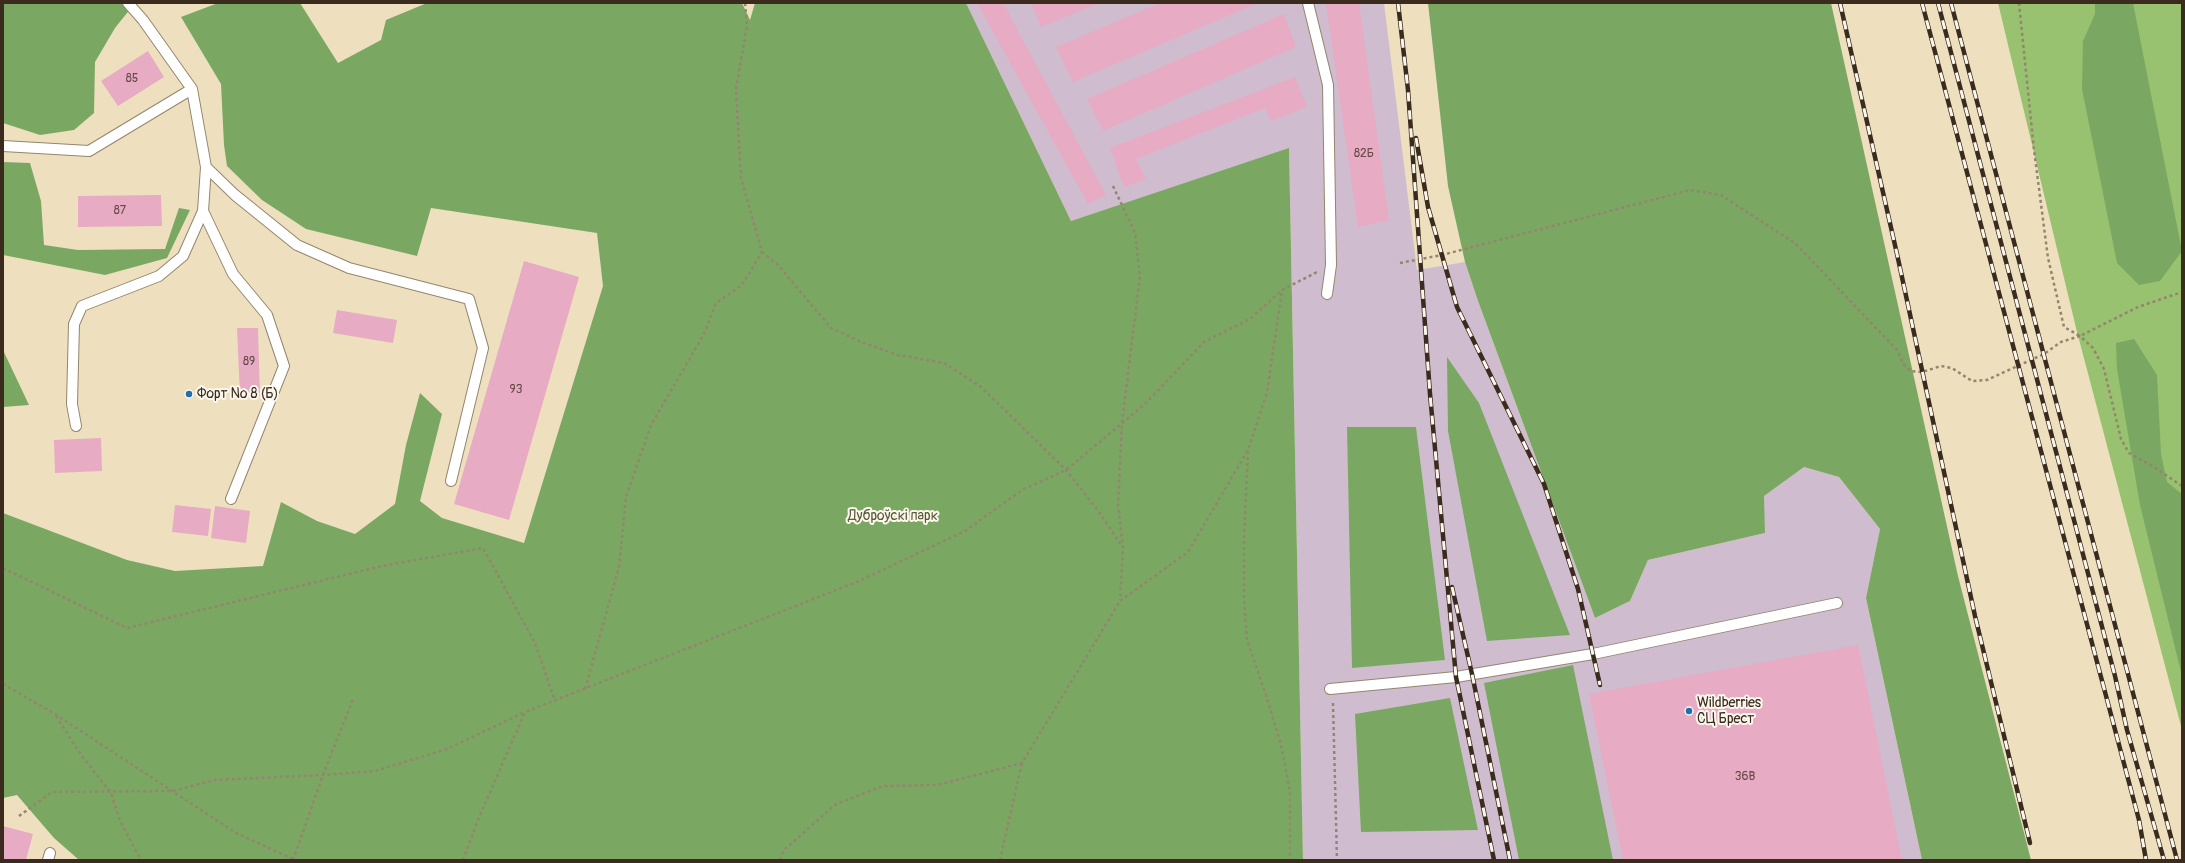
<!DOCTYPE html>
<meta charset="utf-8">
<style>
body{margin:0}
#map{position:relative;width:2185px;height:863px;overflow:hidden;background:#eee0bf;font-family:Pangolin,sans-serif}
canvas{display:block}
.frame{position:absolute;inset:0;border:4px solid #3b2a1e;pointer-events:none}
</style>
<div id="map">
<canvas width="2185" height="863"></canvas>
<div class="frame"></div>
</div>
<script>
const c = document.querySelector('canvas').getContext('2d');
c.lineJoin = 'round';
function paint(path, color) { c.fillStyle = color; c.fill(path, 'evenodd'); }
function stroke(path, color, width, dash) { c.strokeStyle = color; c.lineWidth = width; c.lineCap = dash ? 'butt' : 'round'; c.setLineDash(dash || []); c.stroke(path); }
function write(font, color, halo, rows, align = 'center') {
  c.font = font + ' Pangolin,sans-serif'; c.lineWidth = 4; c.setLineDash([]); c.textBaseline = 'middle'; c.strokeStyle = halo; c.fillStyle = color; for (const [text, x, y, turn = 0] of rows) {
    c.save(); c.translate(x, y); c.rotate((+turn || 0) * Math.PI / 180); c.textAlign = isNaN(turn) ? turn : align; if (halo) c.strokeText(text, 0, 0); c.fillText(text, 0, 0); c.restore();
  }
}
const industrial = new Path2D(`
 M966,3h418l33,267 48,-8 13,39 117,317 35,-17 18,-41 117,-27 -2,-37 41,-29 35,10 41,52 -14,69 56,262h-619l-14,-711 -218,72z`);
const green = new Path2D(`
 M1998,3h184v727l-106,-402z`);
const forest = new Path2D(`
 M3,3h132l-20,25 -20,34 -1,51 -20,17 -34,5 -37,-12z
 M218,3h82l38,60 43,-23 5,-20 41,-17h315l8,17 5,-17h211l105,218 218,-73 14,712h-1224l-25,-22 -37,-43 -14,3v-285l124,47 48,11 88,-5 18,-64 36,19 38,13 40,-30 11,-59 14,-52 22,21 -22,87 22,17 82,25 79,-257 -6,-53 -166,-25 -14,48 -111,-27 -44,-29 -35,-34 -3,-21 -3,-61 -40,-67z
 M1428,3h403l127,573 73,284h-109l-56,-262 14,-69 -41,-52 -35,-10 -40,29 1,37 -117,27 -18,41 -35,17 -117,-317 -13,-39 -17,-76z
 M2095,3h38l49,248 -22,30 -21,4 -22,-22 -35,-174 1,-48 12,-27z
 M3,162l27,1 11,38 3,44 34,5 87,-1 14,-41 11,2 -23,48 -62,17 -102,-20z
 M2134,339l23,36 4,79 6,28 15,12v182l-42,-171 -23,-136 -1,-26z
 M3,350l26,55 -26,2z
 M1447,357l32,46 91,232 -83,6 -39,-210z
 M1347,427h69l29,233 -93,8z
 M1573,665l40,195h-94l-35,-177z
 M1450,698l28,132 -117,2 -6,-118z`);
const building = new Path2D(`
 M977,3h26l103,192 -18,9z
 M1031,3h69l-59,24z
 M1160,3h98l-185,79 -17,-35z
 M1326,3h33l30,217 -31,7z
 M1284,14l12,33 -193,84 -16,-32z
 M148,51l16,26 -46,29 -17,-25z
 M1295,77l12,30 -36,14 -6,-13 -129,51 10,20 -22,8 -14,-39z
 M161,195l1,31 -84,1v-31z
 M524,261l55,16 -70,243 -55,-16z
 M337,310l60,10 -4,23 -60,-10z
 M237,328h21l2,68h-20z
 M101,438l1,33 -47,2 -1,-33z
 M175,505l36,4 -3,27 -36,-4z
 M215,506l35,5 -4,32 -35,-5z
 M1858,645l44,215h-279l-34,-166z
 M3,826l30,8 -7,26h-23z`);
const path = new Path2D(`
 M2019,3l15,147 14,108 16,69 16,9 58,-29 44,-15
 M1113,186l22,47 5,43 -18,147 -4,81 5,44 -3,52
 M762,252l16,13 53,63 33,15 34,12 46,8 37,24 85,83 33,42 24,36
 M1400,263l42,-8 248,-65 31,5 75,49 101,106 7,15 6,6 12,1 19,-6 11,2 20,13 15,-1 57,-26 17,-12 19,-6 13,12 11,21 17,70 8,14 25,14 28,19
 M1248,451l-4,87v63l3,39 19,55 15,50 9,46v69
 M3,568l124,60 255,-62 101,-18 52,95 20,58
 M3,684l52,30 181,119 59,27
 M585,689l34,-122 7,-70 25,-72 53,-91 12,-31 26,-18 20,-33 -21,-74 -5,-89 11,-63 -2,-23
 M1333,703l4,157
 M56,716l25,39 30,38 9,28 21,39
 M19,816l33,-24 121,-1 41,-11 109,-5 52,-4 72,-22 78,-37
 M293,860l30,-85 30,-76
 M463,860l14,-38 48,-110 334,-131 106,-50 57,-41 44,-20 79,-66 59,-62 46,-23 32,-29
 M780,860l4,-10 52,-46 47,-18 55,-1 84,-22 98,-162 68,-49 60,-102 19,-58 15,-102 35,-18
 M1000,860l22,-97`);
const lane = new Path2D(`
 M128,3l15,17 49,69 14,78 -3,44 30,63 34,41 17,51 -53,133
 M1308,3l20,82 3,180 -4,29
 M3,146l86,5 103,-62
 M206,167l29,28 62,50 52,23 120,31 14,49 -32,133
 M76,426l-4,-22 2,-80 8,-18 77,-30 24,-20 20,-45
 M1330,689l126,-12 137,-23 244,-51
 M48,860l2,-7`);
const rail = new Path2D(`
 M1398,3l10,87 22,304 26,283 38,183
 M1840,3l57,251 78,362 55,227
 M1922,3l217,817 7,40
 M1938,3l177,673 12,54 37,130
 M1951,3l226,857
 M1416,138l12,69 29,100 87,177 34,105 22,96
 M1452,587l20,87 38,186`);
const markers = [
 [189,394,4,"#1f6fb2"],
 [1689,711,4,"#1f6fb2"]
];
const numberNames = [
 ["85",132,79],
 ["82Б",1364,154],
 ["87",120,211],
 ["89",249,362],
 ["93",516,390],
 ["36В",1745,777]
];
const poiNames = [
 ["Форт № 8 (Б)",197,394],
 ["Wildberries",1697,703],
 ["СЦ Брест",1697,719]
];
const parkNames = [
 ["Дуброўскі парк",893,516]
];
paint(industrial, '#cfbdcf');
paint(green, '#98c26f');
paint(forest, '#7aa862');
paint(building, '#e7abc4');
stroke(lane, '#94856e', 12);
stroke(path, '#94856e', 2.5, [3, 3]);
stroke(lane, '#fff', 10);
stroke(rail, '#3b2a1e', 4.5);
stroke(rail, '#fbf7ec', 3, [9]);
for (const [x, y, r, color] of markers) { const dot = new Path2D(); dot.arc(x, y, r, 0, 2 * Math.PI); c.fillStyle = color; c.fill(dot); stroke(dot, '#fbf7ec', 1.5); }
write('12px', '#664a48', null, numberNames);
write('14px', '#3b2a1e', '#fbf7ec', poiNames, 'left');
write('14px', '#575836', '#fbf7ec', parkNames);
</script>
